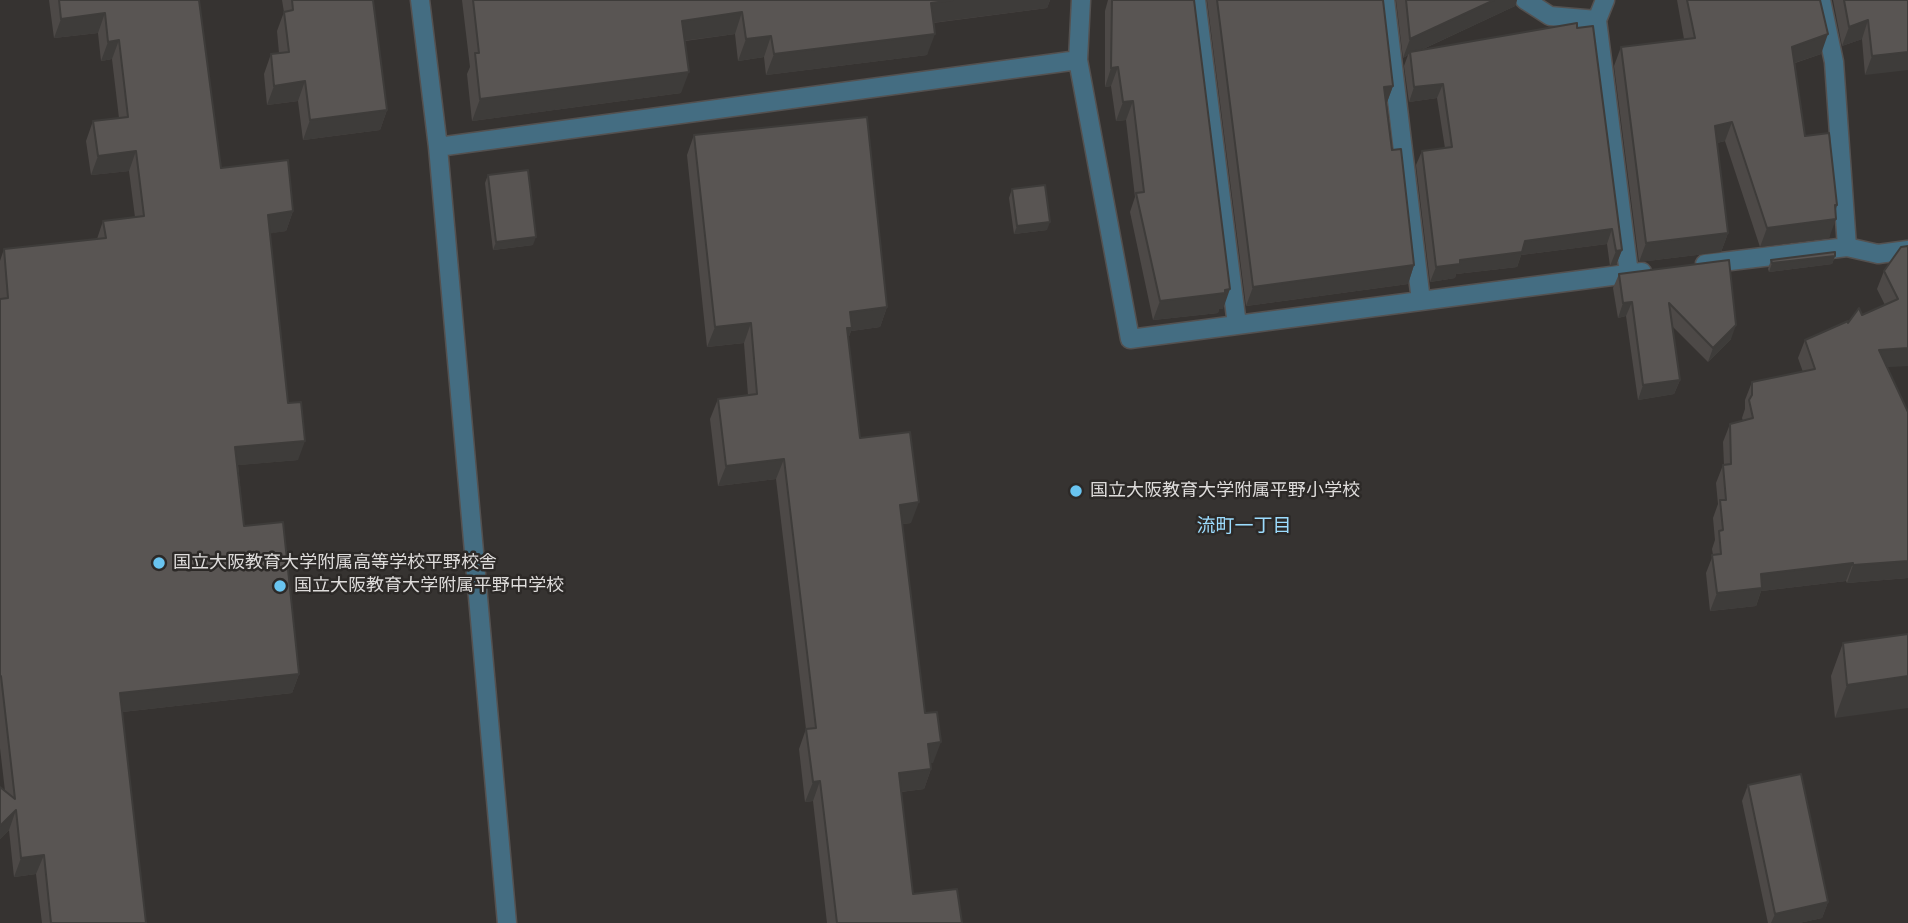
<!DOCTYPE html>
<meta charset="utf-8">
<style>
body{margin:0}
canvas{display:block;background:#363331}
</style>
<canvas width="1908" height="923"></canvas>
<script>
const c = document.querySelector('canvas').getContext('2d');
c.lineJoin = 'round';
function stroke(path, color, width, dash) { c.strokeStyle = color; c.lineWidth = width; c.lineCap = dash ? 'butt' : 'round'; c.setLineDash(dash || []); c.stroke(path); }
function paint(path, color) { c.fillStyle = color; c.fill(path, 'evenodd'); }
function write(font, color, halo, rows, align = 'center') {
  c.font = font + ' "Work Sans","Noto Sans JP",sans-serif'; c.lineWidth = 5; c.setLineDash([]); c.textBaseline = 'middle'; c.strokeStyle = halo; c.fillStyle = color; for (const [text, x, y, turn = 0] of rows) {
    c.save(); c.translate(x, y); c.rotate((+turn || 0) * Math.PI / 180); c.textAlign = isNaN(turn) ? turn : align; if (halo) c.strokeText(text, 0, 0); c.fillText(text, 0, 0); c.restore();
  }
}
const minor = new Path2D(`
 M420,0l18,147 69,776
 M1081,0l-3,60 52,279 512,-67
 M1196,0l41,325
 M1385,0l36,301
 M1525,0l25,16 47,4
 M1605,0l-8,20 32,254
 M1821,0l13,62 13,185
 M438,147l640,-87
 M1705,264l142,-17 31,7 30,-4`);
const wall = new Path2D(`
 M49,0h150l22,168 72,43 -7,20 -16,2 18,170 10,57 -60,5 6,61 55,148 -7,19 -170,19 24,211h-104l-6,-49 -22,3 -5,-47 -9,9v-52l5,4 -5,-43v-487l4,-12 93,-10 6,-18 32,-4 -6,-46 -38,4 -5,-34 7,-20 26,-3 -7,-59 -11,2 -3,-28 -44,5z
 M282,0h91l14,110 -7,20 -77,10 -5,-39 -31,4 -3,-31 7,-20 8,-1 -2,-22 7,-19z
 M462,0h588l-3,8 -114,15 -6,32 -161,20 -2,-18 -26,4 -3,-27 -50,7 -4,52 -209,28 -5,-47 3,-7z
 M1108,0h86l29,309h-4l-1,4 -65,7 -23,-108 5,-15 -9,-77 -10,1 -5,-35 -6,1v-76z
 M1207,0h176l10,86 -7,19 6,45 22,115 -6,19 -162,22z
 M1396,0h121l-2,6 -94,44 156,-27 45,227 -6,15 -6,1 -3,-22 -86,11 -4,12 -61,7 -1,4 -25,4 -14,-117 6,-14 23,-3 -8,-50 -28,4 -5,-36 4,-11 -5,3z
 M1677,0h143l1,54 -26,9 10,73 32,69 -8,33 -69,9 -35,-106 -8,2 11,90 -7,19 -82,10 -25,-196 7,-19 63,-8z
 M1833,0h75l-43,75 -3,-36 -20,7z
 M694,135l193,172 -7,20 -29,4 -3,8 12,99 51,85 -9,1 23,189 8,50h-3l1,6 -7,20 -23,3 12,102 49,29h-135l-14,-122 -8,1 -6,-53 7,-20 -30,-250 -58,7 -8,-67 8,-20 30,-4 -4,-52 -37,4 -20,-192z
 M488,175l45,70 -40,5 -8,-67z
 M1012,189l35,41 -33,4 -5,-36z
 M1908,246l-21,121 21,45v166l-61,5 -1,-2 -85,10 -5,15 -46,5 -4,-38 7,-18 -1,-6 3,-9 -2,-22 5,-14 -2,-21 7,-18h1l-1,-23 7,-18 13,-3 -1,-3 3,-9v-9l7,-18 51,-10 -5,-14 7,-18 43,-17 14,-8 23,-10 -8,-16 7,-18z
 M1835,256l-3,8 -63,8 -1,-3 3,-9z
 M1619,274l112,65 -23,23 -36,-36 8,54 -6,14 -36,6 -12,-84 -8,2 -5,-30z
 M1908,634l-73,84 -4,-42 12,-33z
 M1748,785l80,117 -6,16 -23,5h-31l-26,-122z`);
const shadedWall = new Path2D(`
 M953,0h97l-3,8 -124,16 8,-21z
 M1494,0h23l-2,6 -105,49v-3l-2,3 -5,3 7,-19z
 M742,12l-7,22 -61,8 8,-21z
 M105,13l-7,20 -44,5 7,-19z
 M1868,20l-6,19 -20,7 7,-19z
 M935,34l-8,21 -161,20 8,-21z
 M1828,34l-7,20 -36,12 7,-19z
 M771,36l-7,21 -26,4 8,-22z
 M119,40l-7,19 -11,2 7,-19z
 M1908,52v18l-43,5 7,-19z
 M1118,67l-7,19 -6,1 6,-19z
 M689,72l-8,21 -209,28 8,-22z
 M305,81l-7,20 -31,4 7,-19z
 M1443,84l-6,14 -28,4 5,-15z
 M1393,86l-7,19 -2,-18z
 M1133,101l-7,19 -10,1 7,-19z
 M387,110l-7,20 -77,10 7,-20z
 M1732,122l-7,19 -17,4 7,-19z
 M136,151l-7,20 -38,4 7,-19z
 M1837,205l-5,14h4l-7,19 -69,9 7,-19z
 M293,211l-7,20 -25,4 7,-20z
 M1050,222l-3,8 -33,4 3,-8z
 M1612,229l-5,15 -86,11 -4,12 -61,7 -1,4 -25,4 6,-15 89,-26z
 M1728,233l-7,19 -82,10 7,-19z
 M536,237l-3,8 -40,5 3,-8z
 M1622,250l-6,15 -6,1 6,-15z
 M1835,256l-3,8 -63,8 3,-9z
 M1414,265l-6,19 -162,22 7,-19z
 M1230,289l-7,20h-4l-1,4 -65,7 7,-19z
 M1632,302l-6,14 -8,2 5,-15z
 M887,307l-7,20 -29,4 -6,17h-6l11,-36z
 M751,323l-7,20 -37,4 8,-20z
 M1736,325l-5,14 -23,23 5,-14z
 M1908,348v18l-36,2 7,-18z
 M1680,380l-6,14 -36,6 5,-15z
 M305,441l-7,19 -70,6 7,-19z
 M784,459l-8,20 -58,7 8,-20z
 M919,502l-8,21 -18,2 7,-20z
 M1908,561v17l-61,5 6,-18z
 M1853,563l-7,18 -85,10 -5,15 -46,5 7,-18 44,-19z
 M299,674l-7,19 -179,20 7,-20z
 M1908,676v32l-73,10 12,-33z
 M941,742l-8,21 -12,1 7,-20z
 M931,769l-7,20 -33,4 8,-20z
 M820,781l-7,20 -8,1 8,-20z
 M16,810l-7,20 -9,9v-13z
 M44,855l-8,19 -22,3 7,-19z
 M1828,902l-6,16 -23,5h-28l4,-9z`);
const building = new Path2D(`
 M59,0h140l22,168 67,-8 5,51 -25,4 20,188 13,-1 4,39 -70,6 9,79 39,-4 16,152 -179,19 26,230h-95l-7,-68 -23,3 -5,-48 -16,16v-39l15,12 -14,-123h-1v-377l8,-1 -4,-49 102,-11 -3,-17 41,-5 -8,-65 -38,5 -5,-35 35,-4 -9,-77 -11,2 -3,-29 -44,6z
 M292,0h81l14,110 -77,10 -5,-39 -31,5 -3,-32 18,-2 -5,-40 9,-2z
 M473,0h480l-22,3 4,31 -161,20 -3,-18 -25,3 -4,-27 -60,9 7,51 -209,27 -5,-46h4z
 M1112,0h82l36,289 -5,1v3l-65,8 -24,-108 8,-1 -11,-91 -10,1 -5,-35 -7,1z
 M1217,0h166l10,86 -9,1 8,63 9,-1 13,116 -161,22z
 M1406,0h88l-84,39z
 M1687,0h133l8,34 -36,13 13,89 24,-3 8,72h-2l1,14 -69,9 -35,-106 -17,4 13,107 -82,10 -25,-196 74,-9z
 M1844,0h64v52l-36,4 -4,-36 -19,7z
 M1577,23v5l16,-2 29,224 -6,1 -4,-22 -87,12 -3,11 -62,8v4l-24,3 -14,-116 30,-4 -9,-63 -29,3 -4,-35z
 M867,117l20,190 -37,5 2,16h-5l13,110 50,-6 9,70 -19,3 25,208 12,-1 4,30 -13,2 3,25 -32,4 14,121 44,-5 5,34h-125l-17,-142 -7,1 -7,-53 10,-1 -32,-269 -58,7 -8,-67 39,-5 -6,-71 -36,4 -21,-192z
 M528,170l8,67 -40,5 -8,-67z
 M1045,185l5,37 -33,4 -5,-37z
 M1908,246v102l-29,2 29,62v149l-55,4v-2l-92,11 1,14 -45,5 -5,-38 9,-1 -2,-23 4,-1 -3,-30h6l-3,-35 8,-1 -1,-40 23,-6 -4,-18 3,-5v-13l63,-13 -10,-29 43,-19v2l11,-15 3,7 36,-16 -14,-28 17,-24z
 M1835,252v4l-63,7 -1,-3z
 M1729,260l7,65 -23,23 -44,-45 11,77 -37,5 -11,-83 -9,1 -4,-29z
 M1908,634v42l-61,9 -4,-42z
 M1801,774l27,128 -53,12 -27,-129z`);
const markers = [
 [1076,491,7,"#69c4f0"],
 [159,563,7,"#69c4f0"],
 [280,586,7,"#69c4f0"]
];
const poiNames = [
 ["国立大阪教育大学附属平野小学校",1090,491],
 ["国立大阪教育大学附属高等学校平野校舎",173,563],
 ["国立大阪教育大学附属平野中学校",294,586]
];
const neighbourhoodNames = [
 ["流町一丁目",1244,526]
];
stroke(minor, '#545150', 21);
stroke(minor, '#446d82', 18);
paint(wall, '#4d4947');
paint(shadedWall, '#3e3c3a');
paint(building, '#595553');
stroke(building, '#3e3c3a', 2);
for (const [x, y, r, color] of markers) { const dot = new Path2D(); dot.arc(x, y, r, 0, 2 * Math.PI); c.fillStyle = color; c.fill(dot); stroke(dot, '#2c2927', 2.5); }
write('18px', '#dedcdb', '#2c2927', poiNames, 'left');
write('19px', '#9cdcfe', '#2c2927', neighbourhoodNames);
</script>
